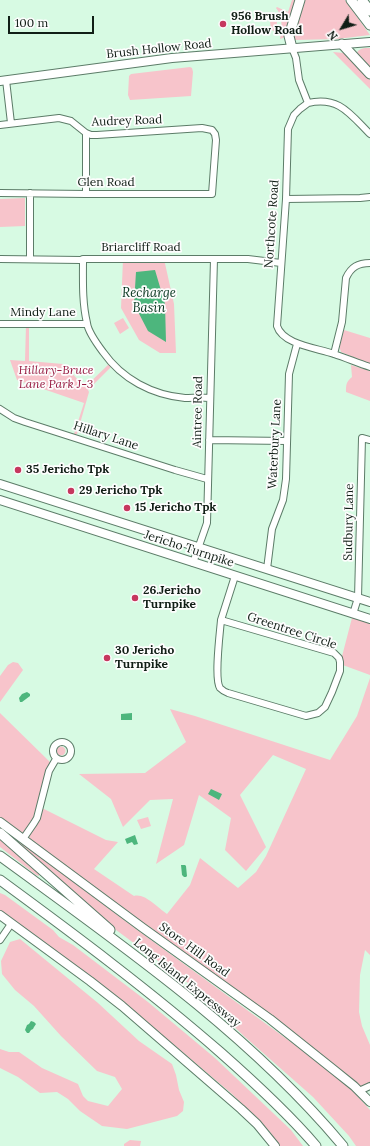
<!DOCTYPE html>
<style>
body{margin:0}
#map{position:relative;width:370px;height:1146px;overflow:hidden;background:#d7fae3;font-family:Lora,serif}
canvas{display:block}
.north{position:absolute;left:322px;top:8px;width:40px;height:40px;-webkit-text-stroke:3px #fdfdfd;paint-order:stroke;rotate:232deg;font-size:11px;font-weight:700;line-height:16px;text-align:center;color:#111e16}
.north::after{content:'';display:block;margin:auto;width:14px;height:18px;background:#111e16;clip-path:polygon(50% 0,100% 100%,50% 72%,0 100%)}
.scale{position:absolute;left:8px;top:16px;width:86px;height:18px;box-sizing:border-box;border:2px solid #111e16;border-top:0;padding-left:5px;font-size:12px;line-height:14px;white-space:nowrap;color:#111e16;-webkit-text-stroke:3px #fdfdfd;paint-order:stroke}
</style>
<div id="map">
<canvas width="370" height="1146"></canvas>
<div class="north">N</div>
<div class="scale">100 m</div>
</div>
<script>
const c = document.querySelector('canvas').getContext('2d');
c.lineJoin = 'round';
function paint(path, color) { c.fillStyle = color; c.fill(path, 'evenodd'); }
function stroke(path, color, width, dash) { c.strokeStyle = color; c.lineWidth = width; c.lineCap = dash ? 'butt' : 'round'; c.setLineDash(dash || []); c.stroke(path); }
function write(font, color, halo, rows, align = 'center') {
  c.font = font + ' Lora,serif'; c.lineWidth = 3.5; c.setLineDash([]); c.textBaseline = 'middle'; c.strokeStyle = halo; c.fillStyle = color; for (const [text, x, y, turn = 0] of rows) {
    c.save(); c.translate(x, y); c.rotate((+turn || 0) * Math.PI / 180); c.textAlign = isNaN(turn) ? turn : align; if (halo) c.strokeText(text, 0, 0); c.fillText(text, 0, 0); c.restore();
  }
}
const green = new Path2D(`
 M292,0h5l-11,35 -3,3 -3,1c2,-10 3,-23 -4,-31l1,-1 11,5z
 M303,0h42l25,35 -33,4 -42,1 -1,-3h-2z
 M272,15h3l2,7 -1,7 -3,2c-3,-4 -4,-11 -1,-16z
 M370,48v23l-14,-17c3,-6 8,-6 14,-6z
 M333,52l11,1 8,7 18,20v9z
 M190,67l2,1 1,4 -2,24 -61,4 -2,-5 1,-19 2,-2z
 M25,198v28l-25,1v-28z
 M123,259h41l10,45 2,49h-16l-21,-13 -18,-32z
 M123,318l6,10 -9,6 -6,-11z
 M26,325h3v36l34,3 22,23 25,-24 2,3 -24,24 1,2 -12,42h-3l10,-31 -67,-23 -7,-20 15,1z
 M344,330l26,8v26l-29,-12 -2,-6z
 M351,365l19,6v30l-24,-9c0,-7 0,-10 6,-15z
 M353,614l17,5v56l-30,-11z
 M13,662l5,1 5,7 -23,32v-26l8,-11z
 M370,678v277l-5,-5 -5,25 -1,37 3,14 8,19v40l-11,6 -359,-269v-109l52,51 -12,43 66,33 12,2 -24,27 40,27c11,-3 24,12 33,18l23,-29 10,-27 38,30 18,-16 10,-16 40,-87 -33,-14 -33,40 26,52 -20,24 -21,-21 6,-32 -32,-23 -15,50 -28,19 17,-65 -23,1 -27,27 -12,-28 -32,-25 66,-1 41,-31 -16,-33 25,7 135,44 27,-44z
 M56.5 751a4.5 4.5 0 1 1 9 0a4.5 4.5 0 1 1-9 0Z
 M148,817l3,9 -10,3 -4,-9z
 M0,839l39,35v2l-3,-1 -36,-28z
 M19,841l117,88 159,116 57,45 18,20v36h-14l-7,-10 -36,-39 -68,-60 -57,-54 -76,-56 -94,-84z
 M0,893l5,2 48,35 6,7 14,8 75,57 67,56 76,72 12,16h-24l-9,-14 -38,-38 -123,-104 -109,-78z
 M20,939l78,64 41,38 33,23 4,11 3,15 5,12 -1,9 -6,5 -50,13 -25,-3 -22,-15 -12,-12 -11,-7 -17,1 -22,-16 -18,-9v-19l9,3h10l23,16 36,16 5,12 5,5 20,5 14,-17 -7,-12 -18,-6 -36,-35 -27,-30 -19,-16 -13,-16 -1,-13 9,-19z
 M130,1140l11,1 -1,5h-16v-2z`);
const water = new Path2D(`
 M155,270l10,34 1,38 -18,-11 -14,-27 2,-32z
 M27,692l3,2v2l-8,6h-2l-1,-4 3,-4z
 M132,713v7h-11v-6z
 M211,789l11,5 -3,6 -11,-6z
 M135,835l3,9 -4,1 -2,-3 -5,2 -2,-5z
 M181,865h4l1,1 1,10 -1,1h-2l-2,-2z
 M31,1021l3,1 2,2 -2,3 -1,2 -2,1 -2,3h-2l-2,-3 2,-5 2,-1z`);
const minor = new Path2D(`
 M292,48l4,10 3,22 9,23c31,-7 42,11 62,31
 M6,80l5,43
 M308,103l-8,6 -6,6 -6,14 -2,70 -9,127c6,19 41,22 57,28 12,4 24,9 36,13
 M0,125l59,-7 12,3 15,12 5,2h6l105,-7 10,2 3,4 1,6 -4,54h-126l-86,-1
 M30,193v66
 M86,194v-61
 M286,199l74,-1 10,-1
 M0,259l81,1 2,-1h165l33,4
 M83,259c0,21 -1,43 4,64 1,9 10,21 16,29 19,27 49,43 82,46 8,0 16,-1 24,0
 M0,324h87
 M334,354l8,-32 4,-44c5,-11 12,-15 24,-15
 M0,409l14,9 11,4 150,48 32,9
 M209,440l78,1
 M193,563l14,-40 7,-264
 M267,569l5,-40 11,-29 3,-21 3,-105 8,-30
 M353,614l5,-16 4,-160 8,2
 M221,620l113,33 5,5 1,4v9l-8,21 -7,15 -7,6 -12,3 -78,-23c-3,-1 -6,-3 -8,-5 -6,-9 0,-56 1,-68z
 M221,620l14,-44
 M53 751a9 9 0 1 1 18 0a9 9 0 1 1-18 0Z
 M23,839l11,-16 3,-5 12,-47 7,-12
 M0,940l11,-16
 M359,1091l11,-5`);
const major = new Path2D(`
 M0,81l172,-23 198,-16
 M0,484l370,118
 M0,500l370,119
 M0,822l143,106 127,91 64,51 20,16 16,16
 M0,915l90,66 32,25 119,103 16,15 18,22`);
const highway = new Path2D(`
 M351,0l19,25
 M362,0l8,11
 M342,44l28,30
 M292,48l-3,-12 11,-36
 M0,833l110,97
 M0,856c119,87 248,176 343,290
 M0,880c75,55 150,111 220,172 34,30 67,60 96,94`);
const markers = [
 [223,24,4,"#c6375e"],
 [18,470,4,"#c6375e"],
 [71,491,4,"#c6375e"],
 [127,508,4,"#c6375e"],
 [135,598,4,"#c6375e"],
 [107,658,4,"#c6375e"]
];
const poiNames = [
 ["956 Brush",231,17],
 ["Hollow Road",231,31],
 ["35 Jericho Tpk",26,470],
 ["29 Jericho Tpk",79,491],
 ["15 Jericho Tpk",135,508],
 ["26.Jericho",143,591],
 ["Turnpike",143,605],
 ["30 Jericho",115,651],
 ["Turnpike",115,665]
];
const streetNames = [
 ["Brush Hollow Road",159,49,-6],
 ["Audrey Road",127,121,-2],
 ["Glen Road",106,183],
 ["Northcote Road",272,224,-86],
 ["Briarcliff Road",141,248],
 ["Mindy Lane",43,313],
 ["Aintree Road",198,412,-89],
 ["Hillary Lane",106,436,18],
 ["Waterbury Lane",275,444,-87],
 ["Sudbury Lane",349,522,-89],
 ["Jericho Turnpike",189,549,18],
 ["Greentree Circle",292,631,18],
 ["Store Hill Road",194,950,36],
 ["Long Island Expressway",187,983,39]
];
const parkNames = [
 ["Hillary-Bruce",56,371],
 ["Lane Park J-3",56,385]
];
const waterNames = [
 ["Recharge",149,293],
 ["Basin",149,308]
];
paint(green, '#f7c4cb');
paint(water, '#4db67d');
stroke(minor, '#5c7c68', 8);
stroke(major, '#5c7c68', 10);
stroke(highway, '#5c7c68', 11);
stroke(minor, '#fff', 6);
stroke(major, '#fff', 8);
stroke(highway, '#fff', 9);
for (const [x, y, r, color] of markers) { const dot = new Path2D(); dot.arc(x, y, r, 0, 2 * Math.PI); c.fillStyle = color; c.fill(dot); stroke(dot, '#fdfdfd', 1.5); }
write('bold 12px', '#111e16', '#fdfdfd', poiNames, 'left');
write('12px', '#111e16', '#fdfdfd', streetNames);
write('italic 12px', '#971c42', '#fdfdfd', parkNames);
write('italic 13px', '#07351e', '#fdfdfd', waterNames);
</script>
